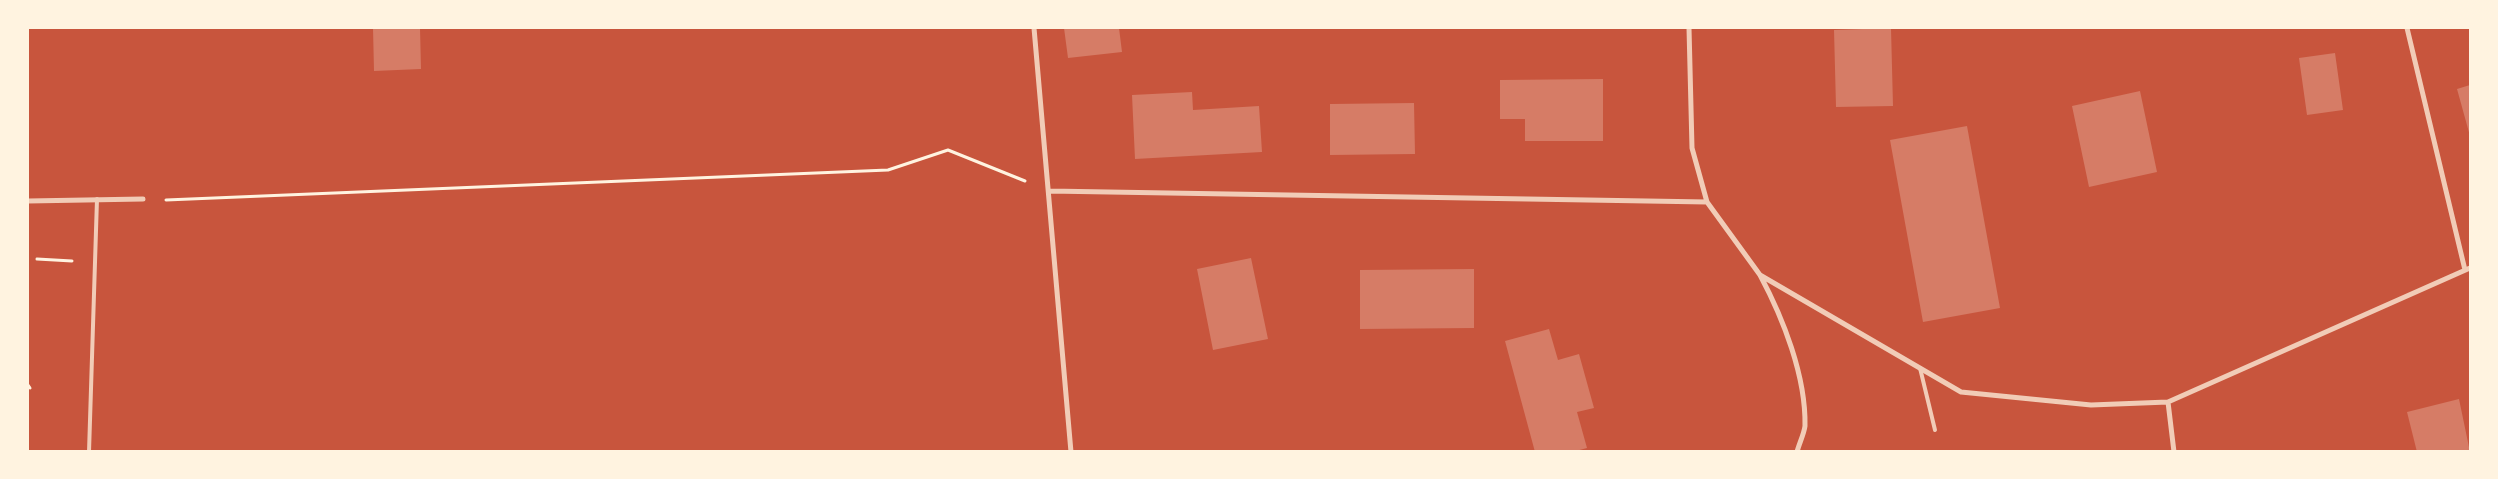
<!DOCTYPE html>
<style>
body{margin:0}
#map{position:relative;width:2498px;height:479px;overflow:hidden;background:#c8553d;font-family:"Alegreya Sans",sans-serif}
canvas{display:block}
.frame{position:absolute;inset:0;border:29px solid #fff3e0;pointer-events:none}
</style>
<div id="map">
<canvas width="2498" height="479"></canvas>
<div class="frame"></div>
</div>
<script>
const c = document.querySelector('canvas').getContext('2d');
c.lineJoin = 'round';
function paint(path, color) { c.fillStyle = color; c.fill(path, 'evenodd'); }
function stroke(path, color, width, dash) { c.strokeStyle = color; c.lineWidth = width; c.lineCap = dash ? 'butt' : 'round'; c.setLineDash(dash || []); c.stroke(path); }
const building = new Path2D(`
 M373,28h47l1,41 -47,2z
 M1064,28h55l3,24 -54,6z
 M1891,28l2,78 -57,1 -2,-77z
 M2335,53l8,57 -36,5 -8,-57z
 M1603,79v62h-78v-22h-25v-39z
 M2470,85v51l-13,-47z
 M2140,91l17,81 -68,15 -17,-81z
 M1192,92l1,18 66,-4 3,46 -127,7 -3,-64z
 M1414,103l1,51 -85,1v-51z
 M1967,126l33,182 -77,14 -33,-182z
 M1251,258l17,81 -55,11 -16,-81z
 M1474,269v59l-114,1v-59z
 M1549,329l9,31 21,-6 15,54 -17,4 10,36 -15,4h-37l-30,-111z
 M2459,399l11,53h-53l-10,-40z`);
const path = new Path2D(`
 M166,200l722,-30 60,-20 77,31
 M37,259l35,2
 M28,385l2,3`);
const service = new Path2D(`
 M1920,368l15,62
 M89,452l8,-253`);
const minor = new Path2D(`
 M1034,28l37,424
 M1689,28l3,120 15,54 53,73 201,117 130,13 77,-3 6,50
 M2407,28l58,242
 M1049,191l658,11
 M28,201l115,-2
 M1760,275c23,43 46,101 45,151 -1,8 -6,18 -8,26
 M2168,402l302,-134`);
paint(building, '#d67c66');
stroke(path, '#fff3e0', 3);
stroke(service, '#f1ccb7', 4);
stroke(minor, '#f1ccb7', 5);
</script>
